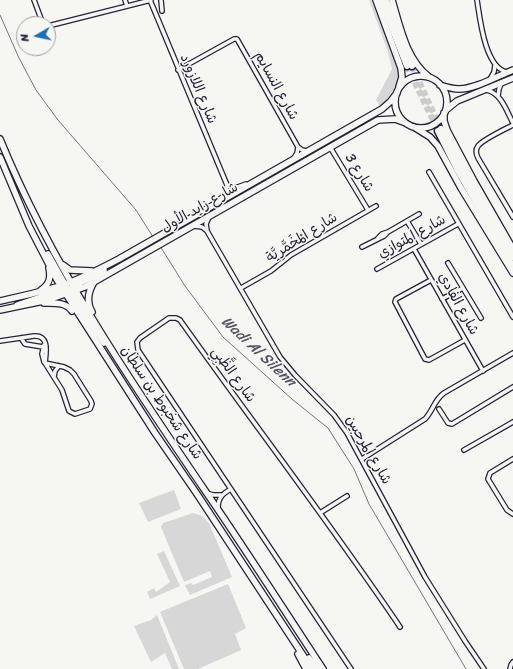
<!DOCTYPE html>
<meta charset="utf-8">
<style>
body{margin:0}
#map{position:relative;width:513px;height:669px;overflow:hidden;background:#f6f6f2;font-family:Sriracha,sans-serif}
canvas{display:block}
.north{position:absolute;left:16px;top:16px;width:40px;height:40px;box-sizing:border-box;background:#f6f6f2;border:1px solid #a1a1a9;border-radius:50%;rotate:261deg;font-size:11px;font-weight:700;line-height:16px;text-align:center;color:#22223b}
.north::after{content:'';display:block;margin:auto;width:14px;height:18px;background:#1f6fb2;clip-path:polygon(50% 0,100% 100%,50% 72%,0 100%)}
</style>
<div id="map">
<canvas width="513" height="669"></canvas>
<div class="north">N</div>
</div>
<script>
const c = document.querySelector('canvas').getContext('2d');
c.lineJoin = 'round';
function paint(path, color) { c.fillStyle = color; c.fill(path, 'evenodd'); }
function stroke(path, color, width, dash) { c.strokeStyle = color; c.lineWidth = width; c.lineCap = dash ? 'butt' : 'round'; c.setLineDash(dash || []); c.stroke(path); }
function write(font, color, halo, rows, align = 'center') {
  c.font = font + ' Sriracha,"Playpen Sans Arabic",sans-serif'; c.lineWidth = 3; c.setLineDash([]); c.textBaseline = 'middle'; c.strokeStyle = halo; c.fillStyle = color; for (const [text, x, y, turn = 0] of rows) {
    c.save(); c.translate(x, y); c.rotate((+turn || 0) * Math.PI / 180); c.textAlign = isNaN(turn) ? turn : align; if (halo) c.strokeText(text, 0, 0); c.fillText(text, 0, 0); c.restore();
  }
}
const green = new Path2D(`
 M369,0h2l28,72c-1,13 -9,26 -19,34l-4,-6 16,-31 -4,-17z
 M174,490l7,19 -33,13 -9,-19z
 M193,513l9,3 7,7 23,54 -42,18 -5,-10 6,-2 2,2 19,-8 -2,-6 -26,11 -23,-55 2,-4z
 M164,551l16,35 -30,13 -3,-7 7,-4 2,4 14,-10 -13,-28z
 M228,584l18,44 -11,6 6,16 -43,19h-14l-24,-57z
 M157,615l22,54h-7l-7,-16 -14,9 -17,-36 17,-6z`);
const stream = new Path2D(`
 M0,15l19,43 17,32 22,30 78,90 17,27
 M160,246l25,40 38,51 70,63 35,28 26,41 15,35 97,165`);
const trunkTunnel = new Path2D(`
 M407,66l31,65
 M412,66l29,63`);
const minor = new Path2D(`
 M34,0l9,24
 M125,0l2,6
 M150,0l77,185 -1,9 -9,7
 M161,0l1,11
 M477,0c3,19 8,68 30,72
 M48,26l103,-26
 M178,70l56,-31h3l61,108 4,3 5,1
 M490,79l4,-7 1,-7
 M486,90c15,2 21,22 27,33
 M498,96l1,-7 2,-5
 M513,125c-8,4 -31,15 -35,21 -3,4 -2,8 0,12l35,59
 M330,147l38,63
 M294,158l3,-5 1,-6
 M429,172l84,145
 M227,185l8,3 11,-4
 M407,221l14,23
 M194,226l8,1 5,4 73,126 15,18 39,40 13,18 78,144 40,64 19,28
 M207,230l-1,-6 3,-7
 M378,238l4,-4 6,-2 31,-18
 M362,247l22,-11 3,-3
 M414,249l69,122
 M448,263l33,55
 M377,269l81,-45
 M431,280l-35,19 -1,3 30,57 4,1 36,-20
 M241,288l30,-17 20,-16 85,-49
 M442,299l21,-11
 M21,338l4,6 18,3
 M0,341l34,-5c16,-1 12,17 11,27
 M44,345l-2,9 2,8
 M45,363l19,4 6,3 4,4 17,27 1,3 -2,5 -15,5 -6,-3 -7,-21z
 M54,377l1,-6 4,-5
 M439,409l9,14 4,1 61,-37
 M464,450l49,-28
 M362,459l63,-40c8,-8 9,-19 19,-26l69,-40
 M513,459l-23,14 -2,6 19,31 6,4
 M207,493l6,2h8
 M218,508c0,-10 4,-14 13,-19
 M320,513l27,-17
 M351,669l-213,-319 -1,-8 3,-4 29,-20h7l4,2c73,103 150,203 220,307
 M510,669l1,-4 2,-3`);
const primary = new Path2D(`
 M376,0l25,68 1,9 -3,10
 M392,0c8,27 14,59 37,77
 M395 102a26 26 0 1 1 52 0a26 26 0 1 1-52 0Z
 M440,85c6,2 12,4 19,4 16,0 39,-13 54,-19
 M446,110l11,-9 56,-23
 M444,113v8l3,9 27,51 39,68
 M414,127l16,10 8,9 23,42 52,85
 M0,139c52,127 129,240 206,353 40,58 78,118 117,177
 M0,157l29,69 28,54 98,153 42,61 115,175
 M48,254l18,32
 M63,265l7,5 22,1
 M61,286l5,2 5,4 33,51
 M71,288l33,-18
 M41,290c9,-6 10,-13 8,-22
 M0,301c20,-4 40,-9 60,-15 21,-7 40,-17 59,-27l263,-150 9,-8 6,-8
 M44,303c10,0 22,-1 28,8
 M17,305l48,-16
 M0,310l48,-10 37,-13 293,-167 17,-1 11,4
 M92,312c-6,-10 -4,-20 2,-30
 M298,654l8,15
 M309,658l8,11`);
const trunk = new Path2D(`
 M381,0l26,66
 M386,0l26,66
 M441,129l20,37 52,91
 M438,131l19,38 56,98`);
const streetNames = [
 ["شارع النسايم",276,86,61],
 ["شارع اللازورد",198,89,67],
 ["شارع 3",359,173,59],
 ["شارع زايد الأول",200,208,-30],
 ["شارع المتوازي",412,237,-29],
 ["شارع المْخَمَّرِيَّة",302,238,-32],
 ["شارع الفادي",458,304,61],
 ["شارع الظَّبِي",233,375,54],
 ["شارع شخبوط بن سلطان",161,403,56],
 ["شارع المرحبين",368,450,60]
];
const waterNames = [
 ["Wadi Al Silenn",258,352,43]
];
paint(green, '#d7d7d7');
stroke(stream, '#757583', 1);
stroke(trunkTunnel, '#cccccd', 6, [6, 3]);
stroke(minor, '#22223b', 6);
stroke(primary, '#22223b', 8);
stroke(trunk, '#22223b', 9);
stroke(minor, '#f6f6f2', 3.5);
stroke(primary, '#f6f6f2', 5.5);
stroke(trunk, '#f6f6f2', 6);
write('14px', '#22223b', '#f6f6f2', streetNames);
write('italic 15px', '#535365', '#f6f6f2', waterNames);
</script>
